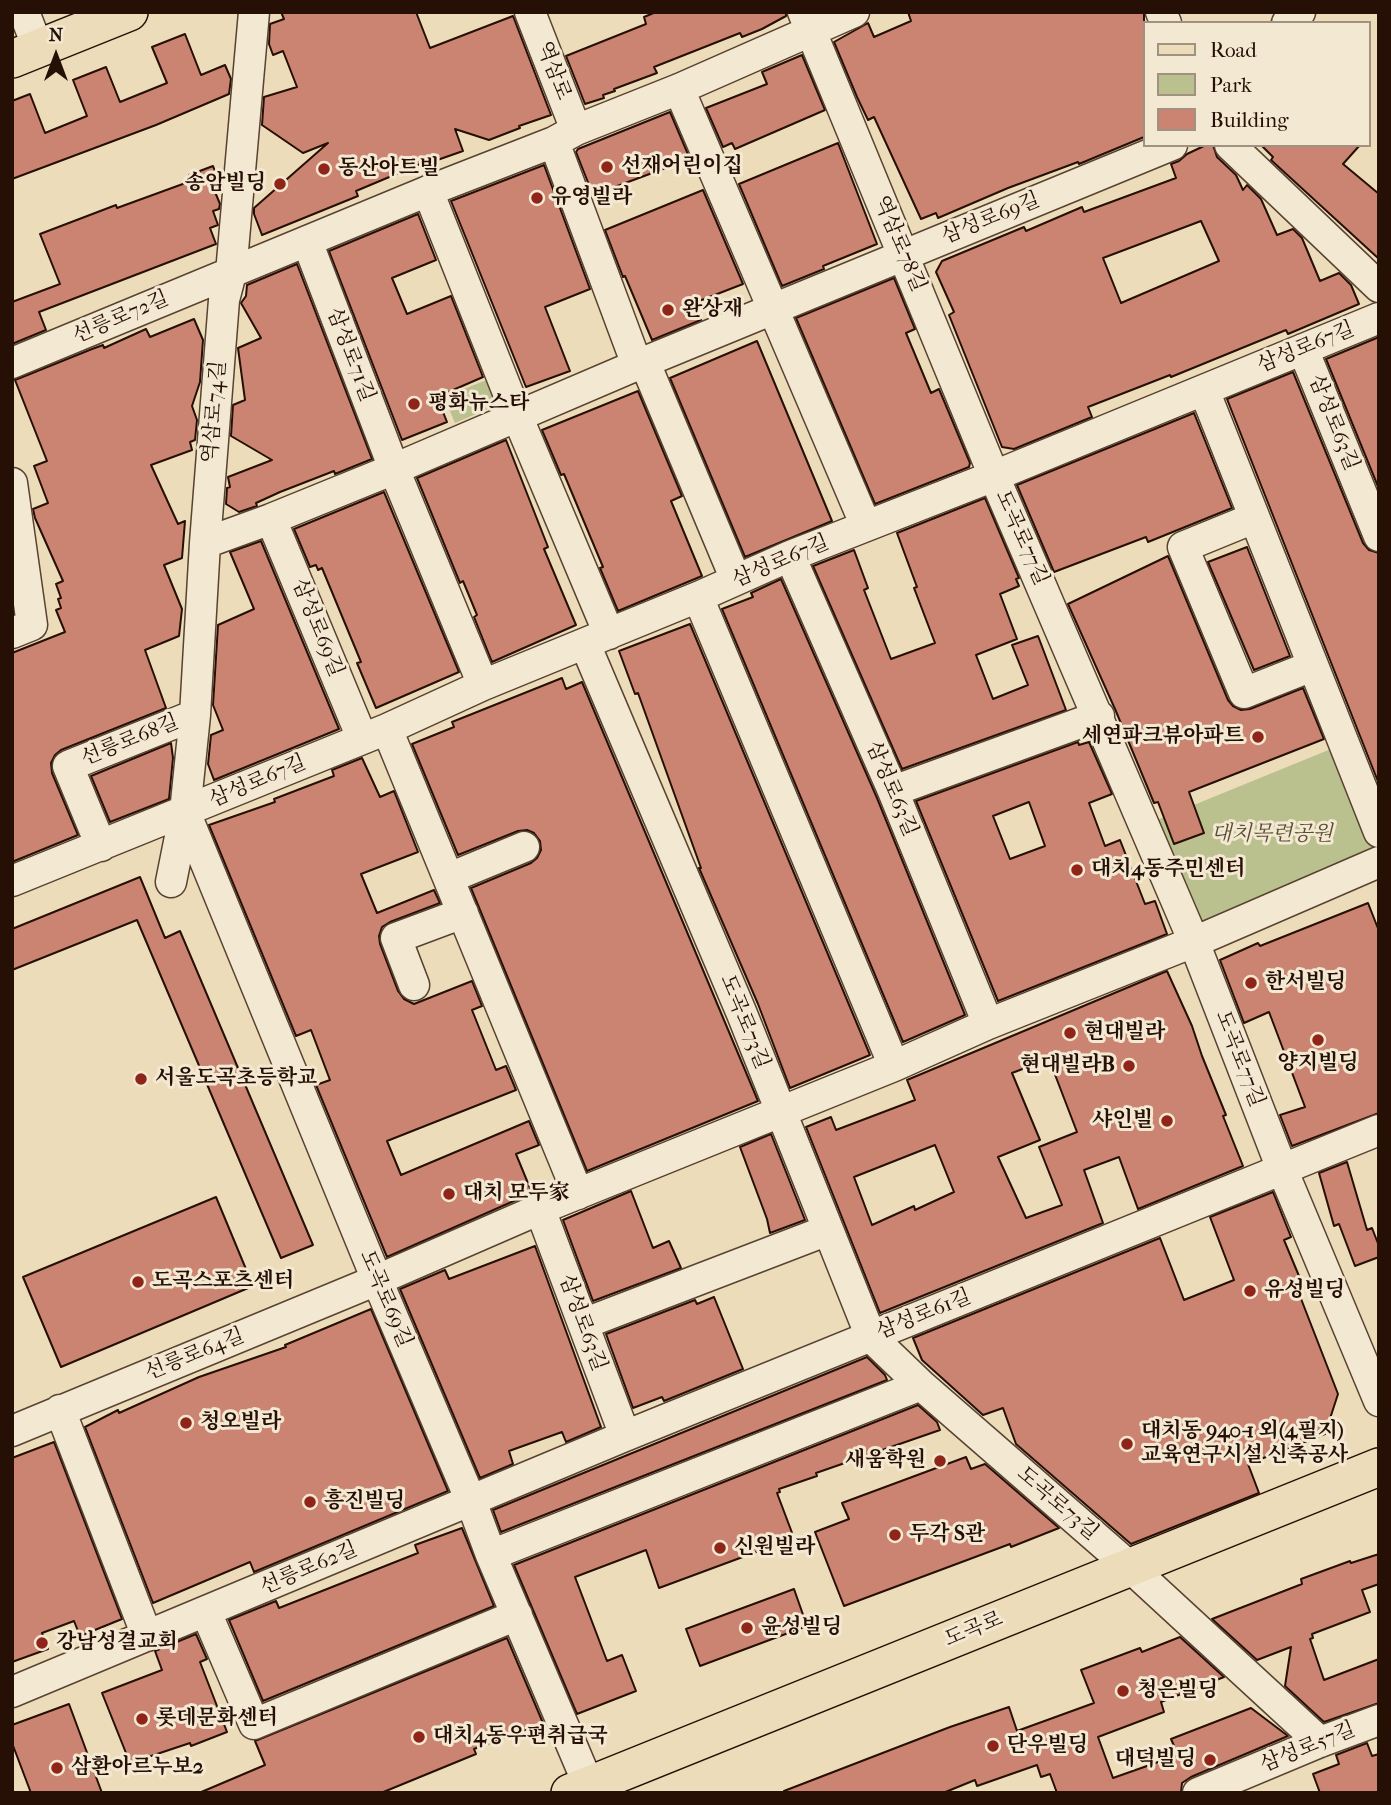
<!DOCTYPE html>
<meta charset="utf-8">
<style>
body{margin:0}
#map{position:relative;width:1391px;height:1805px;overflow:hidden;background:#ecdcba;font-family:"IM FELL French Canon",serif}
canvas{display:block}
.frame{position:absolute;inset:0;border:14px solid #260f05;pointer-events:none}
.legend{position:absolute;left:1143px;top:21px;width:228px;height:126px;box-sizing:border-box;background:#f3e8d2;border:2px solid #a19180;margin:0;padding:9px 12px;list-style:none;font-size:21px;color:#260f05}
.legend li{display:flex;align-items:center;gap:14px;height:35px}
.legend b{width:35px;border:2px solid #a19180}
.north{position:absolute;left:21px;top:21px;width:70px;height:70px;-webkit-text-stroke:5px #f3e8d2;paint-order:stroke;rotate:0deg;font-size:19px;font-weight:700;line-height:28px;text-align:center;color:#260f05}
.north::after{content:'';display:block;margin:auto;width:24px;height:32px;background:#260f05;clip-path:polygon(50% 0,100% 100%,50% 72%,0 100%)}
</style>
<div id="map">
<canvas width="1391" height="1805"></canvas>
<div class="frame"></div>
<ul class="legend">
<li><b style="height:9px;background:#ecdcba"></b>Road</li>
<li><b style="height:19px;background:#bac08e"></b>Park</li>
<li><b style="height:19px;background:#cb8472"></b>Building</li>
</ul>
<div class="north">N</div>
</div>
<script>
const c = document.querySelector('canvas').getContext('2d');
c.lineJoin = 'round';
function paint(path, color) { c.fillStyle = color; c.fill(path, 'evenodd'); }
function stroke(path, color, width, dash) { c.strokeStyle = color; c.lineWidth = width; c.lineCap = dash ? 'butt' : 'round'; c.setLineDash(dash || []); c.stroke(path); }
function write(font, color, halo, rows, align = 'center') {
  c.font = font + ' "IM FELL French Canon","Noto Serif KR",serif'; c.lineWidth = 6; c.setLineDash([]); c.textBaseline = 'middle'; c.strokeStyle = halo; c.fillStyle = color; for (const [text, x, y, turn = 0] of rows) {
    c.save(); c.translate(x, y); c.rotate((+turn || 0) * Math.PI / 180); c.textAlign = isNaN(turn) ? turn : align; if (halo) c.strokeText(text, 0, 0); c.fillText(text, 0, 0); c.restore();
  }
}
const green = new Path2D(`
 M494,377l10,25 -49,21 -11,-26z
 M1331,749l43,106 -174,71 -43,-106z`);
const building = new Path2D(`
 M281,12h135l14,36 83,-32 38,99 -32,11 1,2 -31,12 -34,-11 8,22 -37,13 -1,-2 -69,29 2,5 -96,39 -8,-21v-6l74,-65 -25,10 -41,-28 2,-28 33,-10 -14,-36 -10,4 -4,-11 1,-20 14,-5z
 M656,12h130v4l-24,13 -20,8 -2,-4 -86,34 3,6 -43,16 1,2 -12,4 1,3 -19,6 -19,-48 80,-32 -2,-7z
 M908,12h236v125l-65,27 -1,-2 -70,26 -70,30 -2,-5 -15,6 -47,-102 -6,3 -11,-23 -23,-55 34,-19 6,14 37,-16z
 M185,34l16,41 24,-10 6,14 -2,15 -73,31 -144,54v-78l18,-7 15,39 42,-17 -14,-36 33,-13 14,35 47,-19 -15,-36z
 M802,55l23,55 -90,39 -3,-6 -9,4 -17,-39 61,-24 -5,-12z
 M670,112l20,47 -97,36 -17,-43 2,-3z
 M838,143l39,101 -54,22 1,3 -42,17 -43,-102z
 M1206,145h7l4,12 19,18 7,15 4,-5 14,14 16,36 16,-6 9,9 18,43 19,-8 12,12 8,19 -71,30 -2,-4 -115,47 -1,-2 -82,32 4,10 -78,32 -12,-2 -53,-132 5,-3 -18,-40 6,-11 82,-34 2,4 56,-24 2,5 92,-34 -5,-14 8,-3 8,-7zM1201,221l18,40 -98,42 -18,-45z
 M1261,145h99l-17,19 36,30v65l-108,-99 2,-3z
 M544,165l46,124 -45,18 25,64 -44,16 -75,-186z
 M213,166l7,18 -7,3 7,17 -1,5 -6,2 5,14 -8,3 6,16 -177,68 7,18 -34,14v-42l48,-18 -20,-50 76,-29 1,3 74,-27 -2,-6z
 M703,190l40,94 -49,19 7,17 -49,20 -27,-64 -2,1 -18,-47z
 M418,214l18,46 -44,18 15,36 44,-18 32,81 -46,20 10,25 -45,18 -73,-189z
 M297,264l75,195 -37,15 -1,-3 -54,21 -24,11 1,3 -18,6 -13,-8 1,-16 3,-1 -2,-10 44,-17 -41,-24 2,-31 12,-5 -7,-52 23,-10 -20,-35 5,-7 1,-11z
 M894,278l21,51 -9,4 25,60 8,-4 31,74 -1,4 -94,37 -79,-186z
 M194,319l9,21 -3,42 -8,24 5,14 -2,20 -5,2 2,8 -41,15 27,59 7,-3 -3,37 -18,7 18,44 -3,27 -34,14 21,58 -105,42 -6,5 -4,8 1,10 26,62 -66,27v-209l53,-21 -9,-22 5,-2 -3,-9 3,-1 -5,-14 7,-3 -28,-63 -2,-9 15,-6 -14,-37 13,-5 -32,-81 77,-31 11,-4 1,3 42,-19 4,8z
 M1379,337v152l-53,-130z
 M757,341l75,180 -87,36 -75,-179z
 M1293,372l70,171 6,7 10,3v231l-152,-385z
 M638,391l44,105 -11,5 31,75 -84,35 -18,-43 3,-1 -39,-93 -3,1 -19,-45z
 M1194,413l38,95 -84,34 -2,-5 -92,35 -37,-87z
 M506,440l42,107 -4,2 32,76 -84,37 -18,-45 3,-2 -14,-34 -3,2 -43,-105z
 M384,492l75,180 -83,36 -19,-45 4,-1 -39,-94 -4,2 -2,-5 -6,2 -16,-38z
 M985,498l34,80 -3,1 3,7 -19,8 17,45 -41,16 17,44 35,-14 -16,-40 26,-9 28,74 -164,59 -89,-203 41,-16 14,38 -4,2 27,69 44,-16 -21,-55 3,-1 -20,-54z
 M261,541l78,188 -125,51 -6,-16 3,-29 12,-5 -10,-25 5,-80 36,-16 -24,-57z
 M1247,547l43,109 -36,14 -46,-108z
 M1168,556l60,144 5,6 8,4 9,-1 53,-21 21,51 -135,53 15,41 -30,11 -16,-42 -4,1 -39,-94 -47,-105z
 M781,579l96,219 88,217 -62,27 -181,-433 31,-12 -2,-4z
 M690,624l180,431 -80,33 -32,-84 -59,-136h2l-63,-175 -3,1 -16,-43z
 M562,678l4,11 16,-7 176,419 -171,70 -116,-283 60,-25 6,-5 4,-8 -1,-9 -6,-8 -7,-3 -9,1 -60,24 -46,-111 42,-17 -2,-5z
 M1078,742l1,3 10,-3 23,52 -23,9 16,43 15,-6 25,64 10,-3 12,33 -169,67 -82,-200zM1029,802l16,44 -35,13 -17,-43z
 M171,743l2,15 -4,41 -59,23 -19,-46z
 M362,758l18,39 14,-6 24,61 -57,22 16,39 57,-23 6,13 -50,19 -8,5 -3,9 1,8 18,47 6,8 10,5 58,-23 10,25 -10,4 24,60 10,-4 10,24 -129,51 14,34 128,-54 10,24 -23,9 16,39 -145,64 -71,-172 14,-5 -19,-50 -15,6 -87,-211 66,-23 -1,-3 60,-23 -2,-6z
 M140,877l25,61 15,-7 133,314 -32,13 -144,-338 -125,50v-41z
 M1368,903l11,28v182l-87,33 -12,-31 25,-8 -36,-95 -25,11 -24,-63 38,-17 2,3z
 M1167,971l25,55 10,30 24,59 -3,1 20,50 -105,43 -19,-52 -35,13 19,53 -223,90 -74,-186 25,-10 5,13 79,-30 -8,-20zM1049,1059l28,73 -38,15 23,58 -36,13 -28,-61 42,-17 -28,-67zM935,1145l19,47 -39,18 -1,-4 -42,19 -18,-48z
 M771,1134l34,86 -35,13 -3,-14 -27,-72z
 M1347,1162l20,68 5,-2 7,18v11l-24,9 -16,-42 -5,2 -15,-53z
 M631,1191l22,57 16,-7 12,27 -88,33 -30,-81z
 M1273,1192l18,45 -7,3 20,48 -6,3 40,103 -13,40 -77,30 11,29 -128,51 -115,-100 -13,-36 -20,7 -61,-55 -9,-22 247,-100 24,62 50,-20 -24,-63z
 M216,1197l37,89 -192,81 -38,-90z
 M535,1246l66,181 -35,15 -4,-10 -53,19 4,13 -33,14 -80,-189 45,-19 4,9z
 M714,1297l29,72 -79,32 -2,-4 -29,11 -27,-74 89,-34 2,4z
 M371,1309l77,182 -194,81 -4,-10 -97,41 -68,-176 33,-17 1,3 80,-36 87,-30 -1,-2z
 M867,1357l18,18 2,5 -386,152 -8,-22z
 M918,1405l19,17 3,8 -124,43 1,3 -38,13 1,3 -3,1 17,45 -135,50 -13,-38 -71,27 32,84 15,-6 14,36 -59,23 -63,-149z
 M54,1442l68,177 -42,17 -6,-15 -32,12 6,16 -36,13v-204z
 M966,1457l5,12 14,-5 74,64 -48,19 -1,-3 -166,62 -29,-74 34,-13 -7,-16z
 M462,1528l32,78 -231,95 -34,-81 47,-19 3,7 139,-55 -3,-8z
 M1379,1554v30l-17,6 8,22 -58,22 1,4 -3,1 14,41 55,-21v44l-55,19 -39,-36 6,-39 -34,13 -45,-41 90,-35 -1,-5 49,-18 1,2z
 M794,1589l13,37 -107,40 -14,-37z
 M196,1634l11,25 -7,3 27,70 -36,14 -1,-3 -60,20 -28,-70 60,-23 -7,-19z
 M1180,1637l44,40 -63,25 3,10 -66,25 15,41 65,-23 -7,-16 80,-31 37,28 -97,41 -9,6 -1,10h-124l-7,-19 -9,3 -4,-12 -60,21 -2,-6 -32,13h-159v-2l166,-64 59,-20 8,24 77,-28 -13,-33 59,-22 2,4z
 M507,1638l36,85 -69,26 2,5 -95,39h-182l66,-28 -10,-24z
 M69,1704l33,89h-71l-19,-50v-18z
 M1367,1743l5,13 7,-2v39h-59l-7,-19 26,-10 -3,-9z`);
const minor = new Path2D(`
 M24,12l14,36
 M530,12l46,118
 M803,12l191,464 200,466 88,227 97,232
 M1161,12l5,11
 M1287,23l5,-7 8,-4
 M679,89l187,437
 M554,142l83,223
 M1230,145l149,142
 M428,191l90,227 91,216
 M307,241l87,228 89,216
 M1303,349l76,187
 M12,363l416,-172 126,-49 22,-12 103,-41 175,-77
 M645,363l91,217
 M1204,390l175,442
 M12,483l20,142 -20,8
 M1254,518l-71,29 61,146 68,-27
 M271,519l91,219
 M205,543l66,-24 123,-50 243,-104 535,-220
 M790,556l103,235 95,233
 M698,597l196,469
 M585,644l157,370 129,323 50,48 209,182 190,175
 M387,729l191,465
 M893,791l206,-75
 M185,812l192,468 94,221 20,54 101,238
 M101,846l-33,-80 127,-51
 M449,878l75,-31
 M12,881l375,-152 96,-44 215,-88 92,-41 204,-80 385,-158
 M171,882l14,-70 10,-97 10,-172 19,-243 7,-27 23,-261
 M414,985l-18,-47 67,-25
 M540,1209l85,227
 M583,1324l245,-94
 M60,1410l87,226
 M12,1431l365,-151 163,-71 354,-143 94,-42 213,-85 178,-77
 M491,1555l430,-170
 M206,1612l48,112 263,-109
 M12,1692l613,-256 754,-306
 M1198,1793l122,-51 59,-22`);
const major = new Path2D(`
 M12,59l117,-47
 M570,1793l809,-326`);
const markers = [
 [607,167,7,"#8f2418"],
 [324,169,7,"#8f2418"],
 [280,184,7,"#8f2418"],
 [537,198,7,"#8f2418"],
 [668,310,7,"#8f2418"],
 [414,404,7,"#8f2418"],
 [1258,737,7,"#8f2418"],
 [1077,870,7,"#8f2418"],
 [1251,983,7,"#8f2418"],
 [1070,1033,7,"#8f2418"],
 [1318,1040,7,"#8f2418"],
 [1129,1066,7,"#8f2418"],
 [141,1079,7,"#8f2418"],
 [1167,1121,7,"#8f2418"],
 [449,1194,7,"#8f2418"],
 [138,1282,7,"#8f2418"],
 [1250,1291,7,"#8f2418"],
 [186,1423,7,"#8f2418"],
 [1127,1444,7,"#8f2418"],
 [940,1461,7,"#8f2418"],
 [310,1502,7,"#8f2418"],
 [895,1535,7,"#8f2418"],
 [720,1548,7,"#8f2418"],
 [747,1628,7,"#8f2418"],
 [42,1643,7,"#8f2418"],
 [1123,1691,7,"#8f2418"],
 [142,1719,7,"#8f2418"],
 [419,1737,7,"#8f2418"],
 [993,1746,7,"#8f2418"],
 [1210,1760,7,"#8f2418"],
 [57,1768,7,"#8f2418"]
];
const streetNames = [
 ["역삼로",553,71,69],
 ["삼성로69길",991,219,-22],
 ["역삼로78길",899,244,67],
 ["선릉로72길",121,318,-23],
 ["삼성로67길",1306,348,-22],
 ["삼성로71길",350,355,69],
 ["역삼로74길",215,412,-85],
 ["삼성로63길",1333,423,68],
 ["도곡로77길",1021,538,66],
 ["삼성로67길",781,562,-23],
 ["삼성로69길",317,628,68],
 ["선릉로68길",130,741,-22],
 ["삼성로67길",258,782,-23],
 ["삼성로63길",891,789,67],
 ["도곡로73길",744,1022,68],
 ["도곡로77길",1239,1059,69],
 ["도곡로69길",385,1299,67],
 ["삼성로61길",924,1315,-22],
 ["삼성로63길",582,1323,70],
 ["선릉로64길",195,1355,-22],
 ["도곡로73길",1057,1504,41],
 ["선릉로62길",309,1569,-23],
 ["도곡로",974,1630,-22],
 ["삼성로57길",1308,1748,-22]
];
const poiNames = [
 ["선재어린이집",621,167],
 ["동산아트빌",338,169],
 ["송암빌딩",266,184,"right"],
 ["유영빌라",551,198],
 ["완상재",682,310],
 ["평화뉴스타",428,404],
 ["세연파크뷰아파트",1244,737,"right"],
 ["대치4동주민센터",1091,870],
 ["한서빌딩",1265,983],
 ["현대빌라",1084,1033],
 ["양지빌딩",1318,1064,"center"],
 ["현대빌라B",1115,1066,"right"],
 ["서울도곡초등학교",155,1079],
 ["샤인빌",1153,1121,"right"],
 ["대치 모두家",463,1194],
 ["도곡스포츠센터",152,1282],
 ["유성빌딩",1264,1291],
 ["청오빌라",200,1423],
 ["대치동 940-1 외(4필지)",1141,1432],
 ["교육연구시설 신축공사",1141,1456],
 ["새움학원",926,1461,"right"],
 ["흥진빌딩",324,1502],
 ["두각 S관",909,1535],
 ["신원빌라",734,1548],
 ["윤성빌딩",761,1628],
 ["강남성결교회",56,1643],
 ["청은빌딩",1137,1691],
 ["롯데문화센터",156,1719],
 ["대치4동우편취급국",433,1737],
 ["단우빌딩",1007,1746],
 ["대덕빌딩",1196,1760,"right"],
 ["삼환아르누보2",71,1768]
];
const parkNames = [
 ["대치목련공원",1272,835]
];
paint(green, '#bac08e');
paint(building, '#cb8472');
stroke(building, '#260f05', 2);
stroke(minor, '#584232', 33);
stroke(major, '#260f05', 40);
stroke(minor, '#f3e8d2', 30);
stroke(major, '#ecdcba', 37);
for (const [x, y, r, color] of markers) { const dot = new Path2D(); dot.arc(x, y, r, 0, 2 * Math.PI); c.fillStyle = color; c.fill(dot); stroke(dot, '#f3e8d2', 2.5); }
write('21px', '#260f05', '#f3e8d2', streetNames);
write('bold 21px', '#260f05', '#f3e8d2', poiNames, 'left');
write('italic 21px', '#5a4d35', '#f3e8d2', parkNames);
</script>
